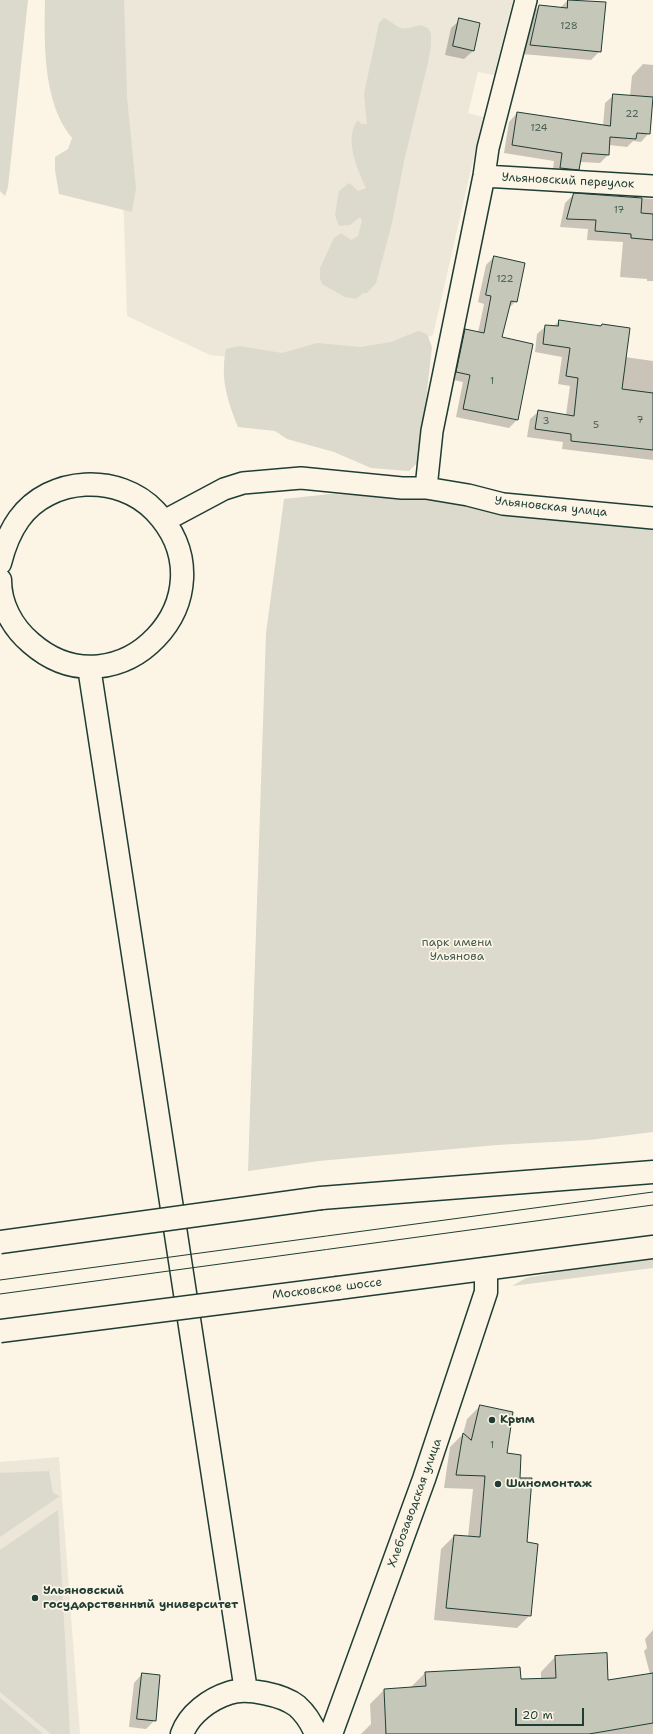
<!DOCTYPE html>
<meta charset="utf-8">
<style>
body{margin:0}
#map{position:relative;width:653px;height:1734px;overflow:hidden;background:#fcf5e5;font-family:"Shantell Sans",sans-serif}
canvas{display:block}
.scale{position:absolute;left:515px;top:1708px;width:69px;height:18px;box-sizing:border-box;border:2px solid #1f3d34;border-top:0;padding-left:5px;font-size:12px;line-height:14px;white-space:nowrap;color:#1f3d34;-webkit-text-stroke:3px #fcf5e5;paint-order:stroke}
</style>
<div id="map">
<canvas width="653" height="1734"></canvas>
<div class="scale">20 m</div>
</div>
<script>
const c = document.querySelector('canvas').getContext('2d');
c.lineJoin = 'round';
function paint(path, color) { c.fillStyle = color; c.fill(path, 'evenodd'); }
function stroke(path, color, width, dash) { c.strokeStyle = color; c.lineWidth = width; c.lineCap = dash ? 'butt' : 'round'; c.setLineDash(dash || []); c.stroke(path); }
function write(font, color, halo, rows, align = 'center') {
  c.font = font + ' "Shantell Sans",sans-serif'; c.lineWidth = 3.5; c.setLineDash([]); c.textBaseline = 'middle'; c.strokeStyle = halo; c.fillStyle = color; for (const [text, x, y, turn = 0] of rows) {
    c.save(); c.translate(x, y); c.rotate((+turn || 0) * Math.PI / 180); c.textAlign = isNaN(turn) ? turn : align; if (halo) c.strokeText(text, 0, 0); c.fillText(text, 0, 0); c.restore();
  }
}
const built = new Path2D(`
 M117,0h396l-19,75 -16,-3 -10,41 15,4 -50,218 -82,34 -141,-14 -83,-39z
 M59,1457l21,277h-80v-272z`);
const green = new Path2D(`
 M0,0h28l-20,187 -3,9 -5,-5z
 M45,0h79l3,97 9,91 -4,24 -73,-18 -4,-24v-13l13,-8 4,-11c-29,-34 -28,-95 -27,-138z
 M384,18c19,10 13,14 36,7l8,3 3,6v11l-2,13 -25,103 -12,62 -16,60 -9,10h-4l-7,6 -11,-2 -23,-13 -2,-6v-10l14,-30 7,-5 10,7 7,-4 4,-15 -2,-4 -10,8 -11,1 -4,-11 4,-24 10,-8 9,8 8,-3c-8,-17 -23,-51 -8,-68l3,4h6l-3,-30 15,-71z
 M418,331l9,3 5,13 -13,114 -10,10 -38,-3 -37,-16 -47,-13 -12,-8 -37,-4c-11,-27 -18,-49 -12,-78l13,-3 43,7 35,-10 44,4 30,-5z
 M330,494l75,2 248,31v605l-64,8 -92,5 -178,16 -71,10 18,-538 18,-134z
 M653,1255v13l-141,18 14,-8z
 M49,1471l4,22 7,3 -60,41v-64z
 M58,1510l12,224h-19l-51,-42v-142z
 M0,1698l43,36h-43z`);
const shadow = new Path2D(`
 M568,0l37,3 -5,48 -9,9 -69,-6 8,-39 9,-9 21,2z
 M460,20l19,4 -6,27 -9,8 -19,-4 6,-27z
 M643,64l10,1v32l-4,36 -8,9 -8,-1 -6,6 -18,-2 -1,10 -8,8 -20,-1 -2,7 -8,8 -18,-1 2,-15 -50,-8 5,-31 8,-9 86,13 2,-23 9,-8 16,1 2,-20z
 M574,194l79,5v82h-6v-2l-27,-2 3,-35 -36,-2 1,-11 -28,-2 5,-24z
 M494,257l22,44 -8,8 -7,29 31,7 -15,75 -8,8 -53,-11 7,-35 -14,-3 8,-41 8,-8 13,3 6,-29 -6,-2 8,-37z
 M559,321l41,6 2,-2 23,32 28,4v99l-91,-11 1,-7 -36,-5 3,-18 9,-8 27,4 4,-29 -12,-2 4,-27 -27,-5 2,-18 9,-8 7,1z
 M480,1406l38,73 8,64 4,72 -13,13 -83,-8 7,-71 13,-13 14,1 5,-48 -29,-1 6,-41 13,-13 4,-15z
 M653,1630v104h-292l10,-10 -1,-20 14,-14 27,-3 14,-14 95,7 21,-1v-7l14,-15 52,24 43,-7 -6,-23 3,-3 -2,-9z
 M142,1674l13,46 -9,9 -17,-2 5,-44z`);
const building = new Path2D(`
 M568,0l38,2 -5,50 -71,-7 9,-40 28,3z
 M459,18l21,5 -6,28 -21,-5z
 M613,94l40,3 -3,37 -13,-1 -1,6 -26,-2 -1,18 -27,-2 -3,17 -19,-2 2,-15 -50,-8 5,-33 93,14z
 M574,193l68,5 -1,15 12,1v26l-22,-2v-4l-36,-3 1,-11 -29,-1z
 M494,256l31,7 -8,39 -6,-1 -9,36 31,7 -15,76 -55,-11 7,-34 -14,-3 9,-43 19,4 7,-37 -5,-1z
 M559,320l42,6 1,-2 28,4 -8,61 31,4v57l-82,-9v-7l-36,-5 3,-19 36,6 4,-38 -12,-2 4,-28 -27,-4 2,-19 13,1z
 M480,1405l33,7 -6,41 14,2 -1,23h12l-5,64 11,2 -7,72 -85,-8 8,-73 26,2 5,-61 -29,-1 7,-42 8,7z
 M607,1653l1,27 45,-7v50l-64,11h-203l-2,-45 42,-3 -1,-14 95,-5 1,12 35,-1 -1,-22z
 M142,1673l18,2 -4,46 -19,-2z`);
const minor = new Path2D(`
 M484,176l169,10
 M426,488l6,-57 52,-255 4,-28 38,-148
 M164,521l60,-32 19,-6 58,-5 101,10h24l42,7 35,9 150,14`);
const tertiary = new Path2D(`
 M0,563c4,-16 9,-30 19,-44 31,-43 100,-46 136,-8 81,85 -37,208 -124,132 -19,-16 -31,-39 -31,-63
 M89,667l157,1024
 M182,1734c7,-20 28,-35 47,-41 18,-6 54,2 68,13 9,8 15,18 19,28
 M331,1734l93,-255 62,-187v-23`);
const primary = new Path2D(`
 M321,1198l332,-26
 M338,1288l315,-41`);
const tram = new Path2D(`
 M0,1280l653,-88
 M0,1294l653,-89`);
const primaryBridge = new Path2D(`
 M0,1242l321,-44
 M0,1331l338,-43`);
const markers = [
 [492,1420,4,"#1f3d34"],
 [498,1484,4,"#1f3d34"],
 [35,1598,4,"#1f3d34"]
];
const numberNames = [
 ["128",569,26],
 ["22",632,114],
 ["124",539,128],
 ["17",619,210],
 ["122",505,279],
 ["1",492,381],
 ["7",640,420],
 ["3",546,421],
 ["5",596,425],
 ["1",492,1445]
];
const streetNames = [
 ["Ульяновский переулок",568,181,3],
 ["Ульяновская улица",551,507,6],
 ["Московское шоссе",327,1289,-7],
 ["Хлебозаводская улица",415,1503,-70]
];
const parkNames = [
 ["парк имени",457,943],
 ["Ульянова",457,957]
];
const poiNames = [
 ["Крым",500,1420],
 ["Шиномонтаж",506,1484],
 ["Ульяновский",43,1591],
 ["государственный университет",43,1605]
];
paint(built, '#ece7d8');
paint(green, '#dcdacc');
paint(shadow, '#0003');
paint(building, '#c5c7b9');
stroke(building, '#1f3d34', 1);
stroke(minor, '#1f3d34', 24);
stroke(tertiary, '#1f3d34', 25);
stroke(primary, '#1f3d34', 25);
stroke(minor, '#fcf5e5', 21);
stroke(tertiary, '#fcf5e5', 22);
stroke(primary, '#fcf5e5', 22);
stroke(tram, '#1f3d34', 1);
stroke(primaryBridge, '#1f3d34', 25, []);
stroke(primaryBridge, '#fcf5e5', 22);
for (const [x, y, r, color] of markers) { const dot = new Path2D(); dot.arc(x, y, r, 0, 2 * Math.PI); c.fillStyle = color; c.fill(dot); stroke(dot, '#fcf5e5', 1.5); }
write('10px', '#486055', null, numberNames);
write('12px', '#1f3d34', '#fcf5e5', streetNames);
write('12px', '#455c52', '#fcf5e5', parkNames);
write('bold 12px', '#1f3d34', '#fcf5e5', poiNames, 'left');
</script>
